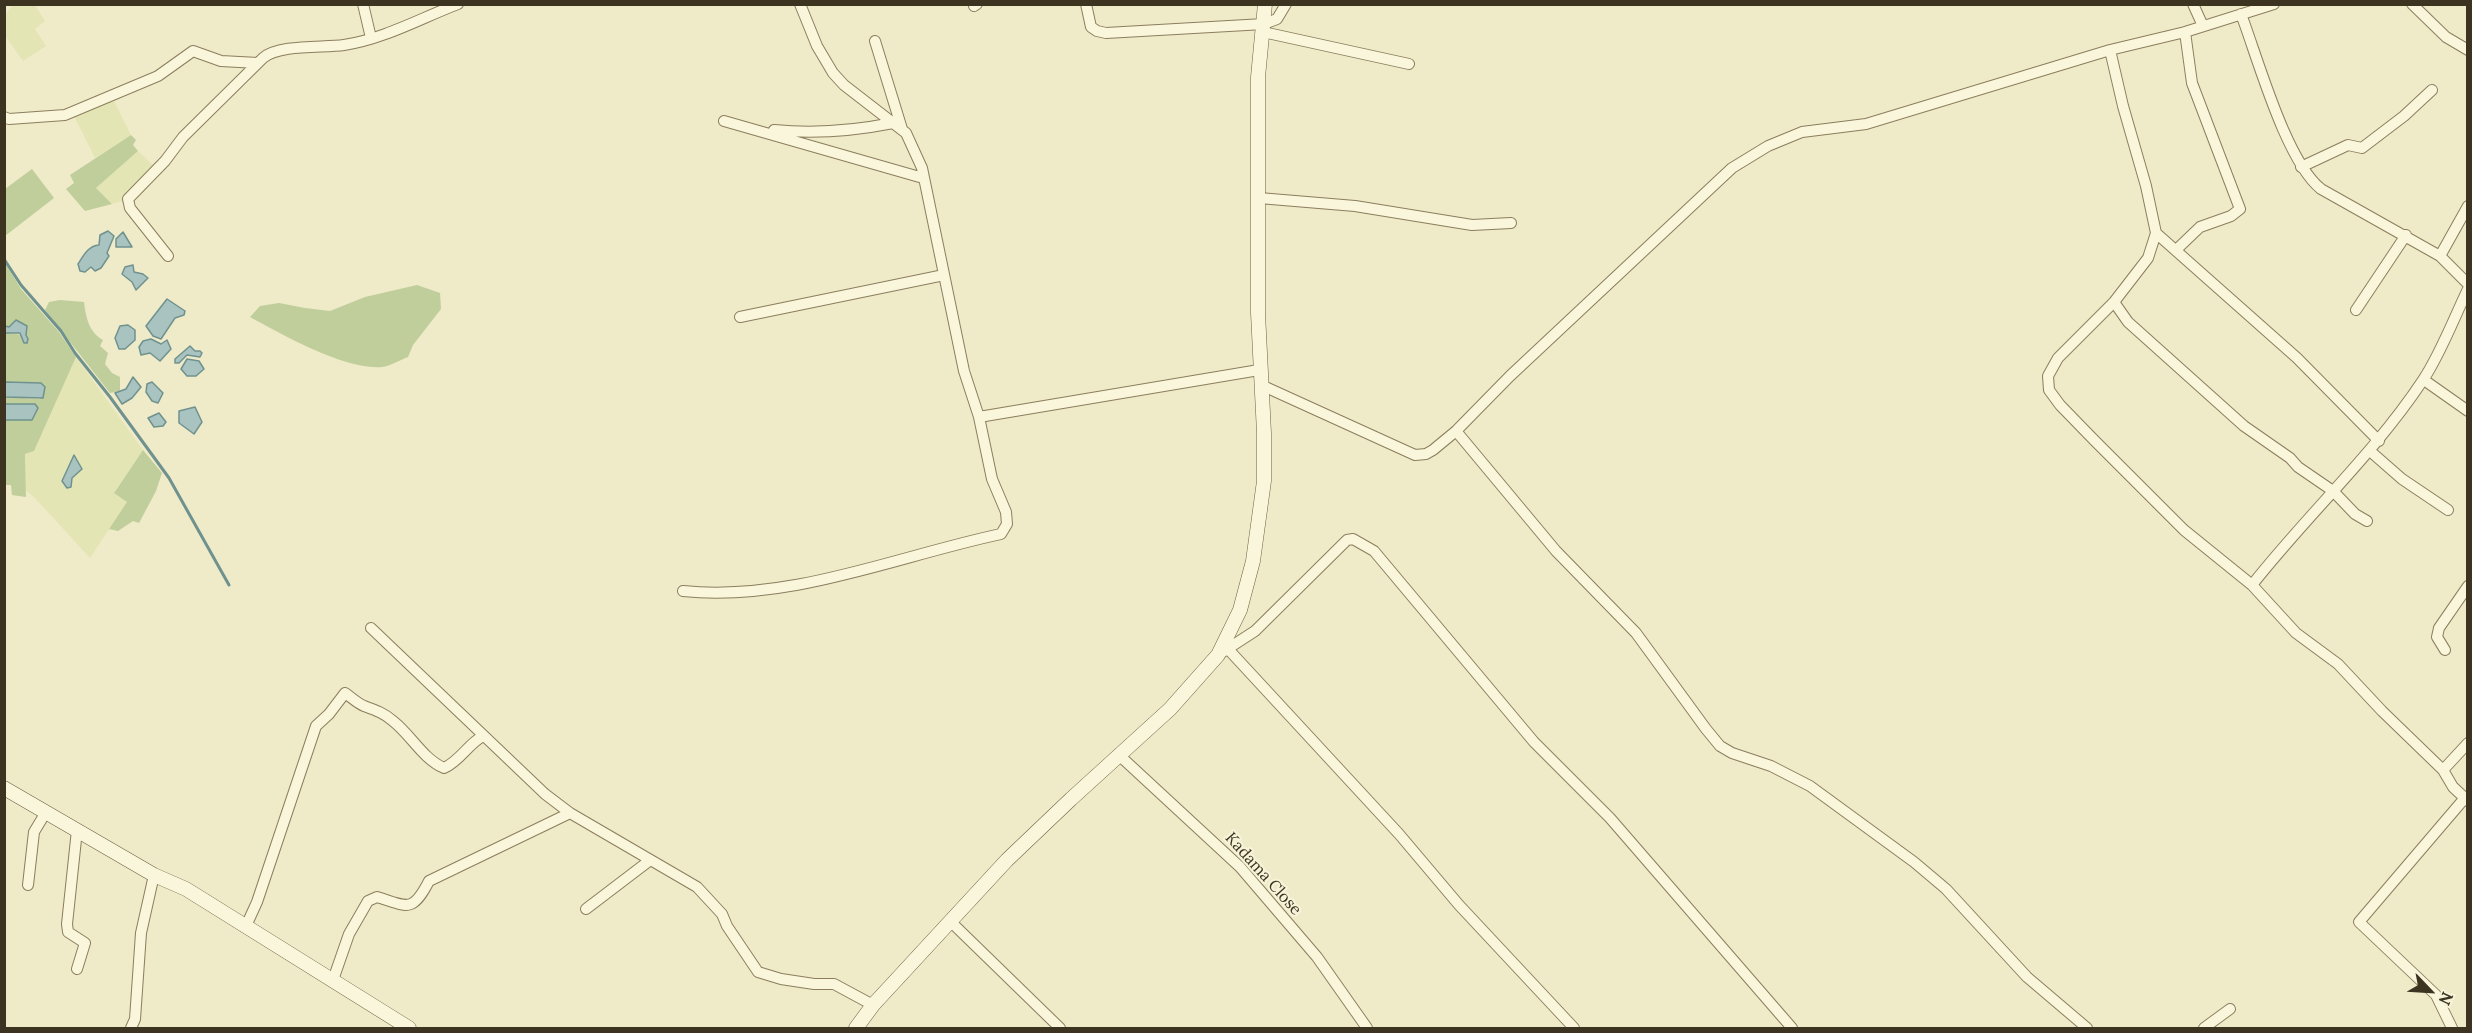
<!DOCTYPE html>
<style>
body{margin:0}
#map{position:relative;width:2472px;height:1033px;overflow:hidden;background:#efeac8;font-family:Lora,serif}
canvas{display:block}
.frame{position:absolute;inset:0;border:6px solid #3c3320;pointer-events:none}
.north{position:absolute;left:2400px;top:961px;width:60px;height:60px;-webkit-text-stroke:4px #f6f3d8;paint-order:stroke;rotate:115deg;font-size:16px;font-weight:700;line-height:24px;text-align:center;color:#3c3320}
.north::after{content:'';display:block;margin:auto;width:21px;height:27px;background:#3c3320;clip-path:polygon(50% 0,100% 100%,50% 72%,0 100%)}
</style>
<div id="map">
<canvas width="2472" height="1033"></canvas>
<div class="frame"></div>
<div class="north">N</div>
</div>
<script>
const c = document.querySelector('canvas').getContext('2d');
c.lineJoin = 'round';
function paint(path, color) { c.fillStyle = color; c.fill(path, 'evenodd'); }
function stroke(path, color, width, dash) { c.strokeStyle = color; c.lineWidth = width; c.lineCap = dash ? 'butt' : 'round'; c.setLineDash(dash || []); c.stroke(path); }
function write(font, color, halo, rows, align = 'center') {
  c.font = font + ' Lora,serif'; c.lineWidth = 4.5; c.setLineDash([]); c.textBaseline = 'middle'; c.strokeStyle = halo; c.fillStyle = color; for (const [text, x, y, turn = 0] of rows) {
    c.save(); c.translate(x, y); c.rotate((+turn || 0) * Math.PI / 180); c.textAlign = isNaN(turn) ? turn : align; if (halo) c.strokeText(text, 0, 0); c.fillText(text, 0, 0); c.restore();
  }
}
const farmland = new Path2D(`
 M13,5h22l10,16 -10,8 11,17 -23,15 -18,-25v-21z
 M113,99l18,36 -36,23 -22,-44z
 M138,151l18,17 -34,33 -10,3 -16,-16z
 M76,357l67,93 -29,42 13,10 -37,56 -57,-62 -7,-5 -1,-37 9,-3zM74,456l5,16 -7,6 -1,9 -4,1 -3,-13z`);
const green = new Path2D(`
 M131,135l5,5 -3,5 5,6 -42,37 16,16 -27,7 -19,-22 8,-6 -4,-8z
 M32,169l22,29 -49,38v-47z
 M4,261l17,28 38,43 17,25 -42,94 -9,3 1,43 -14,-2 -1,-10h-6v-65h27l3,-16h-30v-7l35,2 1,-16 -36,-1v-49l21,2 -10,-15 -7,8 -4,-2z
 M417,285l23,8 1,16 -28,36 -5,12c-8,3 -18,9 -26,10 -38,3 -99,-32 -132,-50l10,-11 19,-3 26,5 25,3 35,-14z
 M60,300l24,2c2,16 5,30 19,38l-3,6 8,7 -3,11 7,9 8,4v14l-10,2 -65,-83 4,-8z
 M143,450l19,23 -6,18 -17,32 -6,-2 -15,10 -9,-2 18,-27 -13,-9z`);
const water = new Path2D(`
 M108,231l6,5 -7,17 2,3 -8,12 -6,3 -4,-4 -6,5 -5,-1 -2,-7c6,-9 10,-18 21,-19l1,-10z
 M123,232l9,15h-16v-8z
 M133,265l1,7 9,2 5,4 -12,12 -4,-8 -10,-8 3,-7z
 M167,299l18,12 -1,4 -9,3 -14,21 -8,-3 -7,-10z
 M16,320l11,6 -1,9 2,4 -1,4h-3l-4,-10h-15v-7l4,1z
 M128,325l7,5v10l-10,9h-6l-4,-11 5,-12z
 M151,339l10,5 6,-4 4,9 -11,12 -10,-8 -9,2 -2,-8 4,-6z
 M190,346l5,5h5l2,2 -2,4 -13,-2 -8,8h-4v-4z
 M187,359l12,2 5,8 -8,7h-9l-6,-7z
 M133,377l8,10 -9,11 -10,6 -7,-11 11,-4z
 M5,382l36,1 4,4 -2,11 -38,-1z
 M152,382l11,11 -5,10 -6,-2 -6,-9 1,-8z
 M5,404h30l3,4 -6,12h-27z
 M195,407l7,15 -8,12 -15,-11v-12z
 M159,413l7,9 -3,4 -9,1 -6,-9z
 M74,455l8,14 -10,9 -1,9 -4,1 -5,-7z`);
const stream = new Path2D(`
 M4,259l17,26 40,46 14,22 35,44 59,81 60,107`);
const street = new Path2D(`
 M363,4l8,34
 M800,4l17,42 16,27 11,12 62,48 16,35 42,203 15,46 280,-47
 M1086,4l5,23 6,4 9,2 158,-9 13,-5 9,-15
 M2193,4l10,22
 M2412,4l34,33 22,13
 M974,6l3,-2
 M2241,14c17,45 45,147 80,175l119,67 28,28
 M1263,32l146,32
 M875,41l27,88
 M2110,50l13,56 23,80 10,47 -8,25 -34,44 -56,56 -10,18 1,14 11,15 34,35 90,90 68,55 44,48 42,31 44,47 61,59 10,17 15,14
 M4,117l5,2 56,-4 93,-39 35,-25 28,10 37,2
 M724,121l199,57
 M774,130c41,4 79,1 119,-7
 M2301,167l47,-22 14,3 42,-32 28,-26
 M1259,198l96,8 117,19 39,-2
 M2156,233l141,125 82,83
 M2176,250l24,-23 31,-11 9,-7 -48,-126 -7,-51
 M168,256l-38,-48 -2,-9 37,-38 18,-24 80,-79c16,-14 60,-10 81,-13 40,-6 77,-27 114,-41
 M2440,256l28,-50
 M2114,302l14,20 116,104 46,32 8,9 35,24 22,23 12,7
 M2356,310l50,-75
 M740,317l204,-42
 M2424,380l44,31
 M1261,385l154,70 11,-1 7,-4 23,-19 54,-55 222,-208 36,-22 34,-14 64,-8 244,-74 75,-18 89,-28
 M1456,431l100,120 80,82 70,96 14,17 12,7 39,13 39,20 104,76 32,27 81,88 60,51
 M2370,451l32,28 46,31
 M2252,585c55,-70 122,-131 171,-205 17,-25 31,-62 45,-91
 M683,591c108,11 214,-35 318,-57l6,-10 -1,-12 -14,-33 -13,-62
 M371,628l174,166 25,19 127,74 25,27 5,12 31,46 23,7 33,5h20l39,21
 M1228,649l171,185 60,71 115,123
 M2445,650l-8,-13 2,-9 29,-42
 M1218,655l37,-24 92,-91 6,-1 21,12 160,191 76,76 182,210
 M1120,756l120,111 77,90 50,71
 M2443,770l25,-27
 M77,830l-10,94 1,8 17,11 -8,26
 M28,885l6,-53 12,-20
 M586,909l63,-48
 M950,921l110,107
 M246,926l11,-24 59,-176 13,-12 16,-21c6,4 12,10 19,13 11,4 20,7 29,15 18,14 30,38 51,47 16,-7 24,-24 39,-32
 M333,980l16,-46 19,-33 9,-4c30,9 35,17 52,-16l141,-68
 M131,1028l4,-9 6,-86 13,-58
 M2204,1028l26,-19
 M2452,1028l-16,-33 -77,-73 105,-123`);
const secondary = new Path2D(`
 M4,788l150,87 32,14 223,139
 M856,1028l17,-23 134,-145 64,-61 99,-90 48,-54 22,-45 13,-49 11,-80v-48l-6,-120v-236l7,-73`);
const streetNames = [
 ["Kadama Close",1263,874,48]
];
paint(farmland, '#e4e5b5');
paint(green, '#bfce9b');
paint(water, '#a9c3c0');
stroke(water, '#6f928f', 1.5);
stroke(stream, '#6f928f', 3);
stroke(street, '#8c7e5d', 12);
stroke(secondary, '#6e5f40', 15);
stroke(street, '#f9f6dc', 10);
stroke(secondary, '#f9f6dc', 14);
write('16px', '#3c3320', '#f6f3d8', streetNames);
</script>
